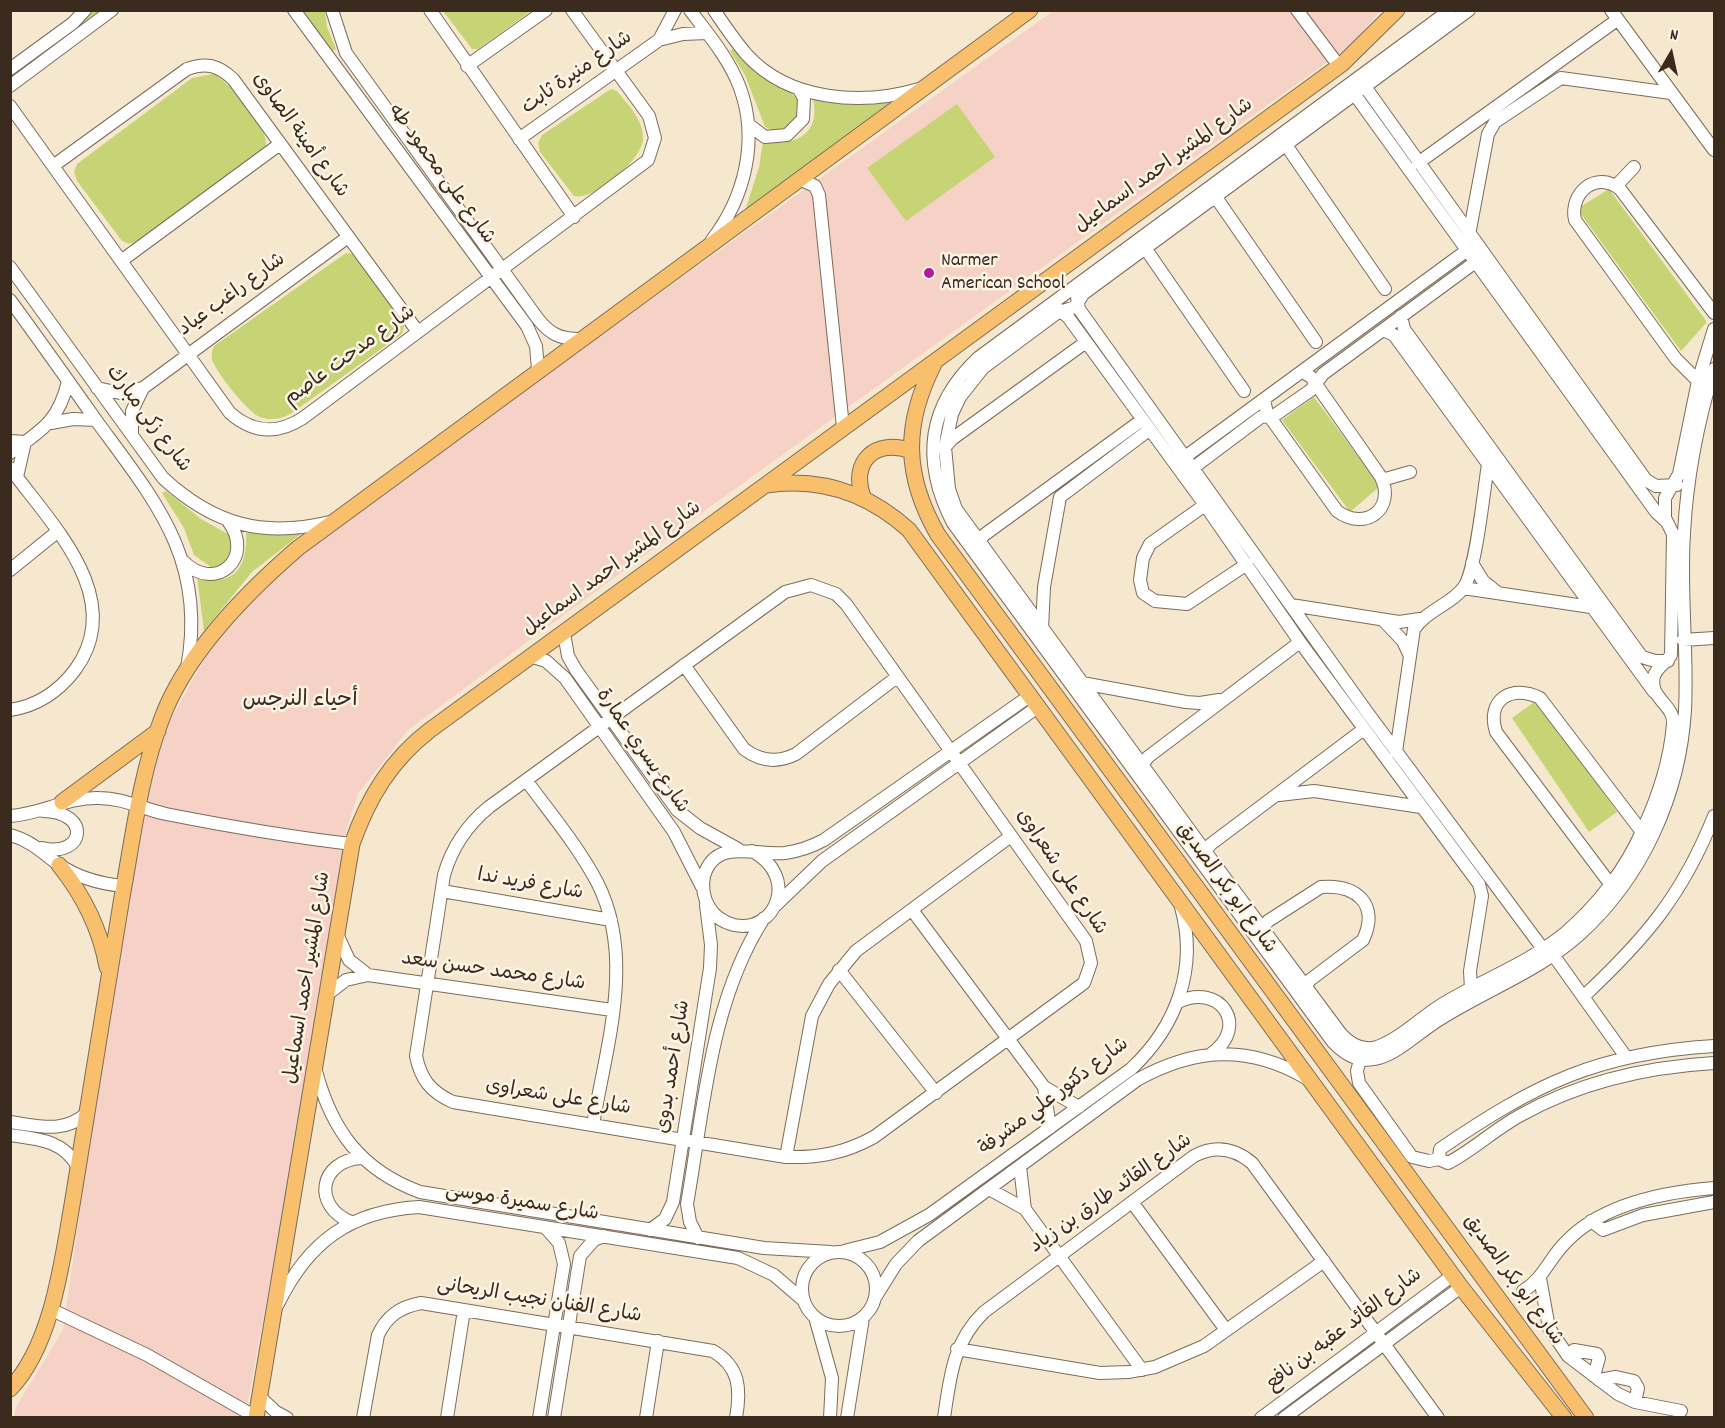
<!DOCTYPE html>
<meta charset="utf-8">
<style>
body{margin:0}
#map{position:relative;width:1725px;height:1428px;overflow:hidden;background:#f6e8ce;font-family:Dekko,sans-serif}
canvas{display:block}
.frame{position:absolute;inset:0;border:12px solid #3b2a1e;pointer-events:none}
.north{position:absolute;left:1641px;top:24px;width:60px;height:60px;-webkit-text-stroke:4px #fcf5e5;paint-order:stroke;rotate:9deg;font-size:16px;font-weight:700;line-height:24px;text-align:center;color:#3b2a1e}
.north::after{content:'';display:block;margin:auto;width:21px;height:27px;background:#3b2a1e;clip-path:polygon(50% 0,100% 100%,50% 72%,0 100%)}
</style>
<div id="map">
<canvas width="1725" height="1428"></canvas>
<div class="frame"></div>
<div class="north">N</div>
</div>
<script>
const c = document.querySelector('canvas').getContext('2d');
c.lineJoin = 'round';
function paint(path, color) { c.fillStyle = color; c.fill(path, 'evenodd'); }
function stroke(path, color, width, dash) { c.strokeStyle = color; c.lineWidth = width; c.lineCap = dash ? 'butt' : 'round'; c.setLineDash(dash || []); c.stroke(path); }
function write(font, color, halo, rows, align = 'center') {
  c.font = font + ' Dekko,"Playpen Sans Arabic",sans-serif'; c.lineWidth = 5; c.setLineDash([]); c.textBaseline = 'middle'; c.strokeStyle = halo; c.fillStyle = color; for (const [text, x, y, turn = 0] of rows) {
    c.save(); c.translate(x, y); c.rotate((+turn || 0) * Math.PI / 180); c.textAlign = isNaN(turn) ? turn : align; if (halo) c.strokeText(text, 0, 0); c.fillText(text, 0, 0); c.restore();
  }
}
const built = new Path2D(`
 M1053,11h327l-28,33 -638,460 -306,226 -50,64 -12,36 -10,91 -91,496 -231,1 2,-11 47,-77 54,-379 41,-209 56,-100 85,-92 59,-40z`);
const green = new Path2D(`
 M92,11h15l-96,69 -1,-4 63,-45z
 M311,11h14l2,16 9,22 -4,2 -29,-39z
 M443,11h88l-53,38h-6z
 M735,48l62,50 5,11 -10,19 -17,4 -10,-5 -20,-52 -15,-24z
 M213,74c16,6 57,55 53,72l-128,95 -8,3 -8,-3 -45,-60 -3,-9 3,-8 115,-86z
 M611,89l6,2c11,14 27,29 26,48 0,20 -50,63 -69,57l-34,-44 -2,-9 4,-8z
 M813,99l22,3 57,-1 -147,110 14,-44 4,-26c31,6 58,-6 50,-42z
 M957,104l38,53 -89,64 -39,-53z
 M1609,189l98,133 -26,29 -104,-142z
 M346,253l8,1 51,68 -3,12 -110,79c-10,6 -21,8 -32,4 -13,-5 -43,-44 -48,-57 -1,-5 0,-9 2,-14z
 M1314,397l66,89 -30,26 -68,-92z
 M166,491l35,28 27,15 5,14 -7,16 -15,3 -17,-12 -10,-27 -22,-35z
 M246,533l55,1 -49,38 -48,59 -7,-55c36,13 51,-9 49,-43z
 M1537,700l80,112 -28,20 -77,-114z`);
const minor = new Path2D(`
 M294,10l233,316 9,20 2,23
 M332,10l14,43 192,266c12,15 22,20 41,20
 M430,10l144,207
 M690,10c18,24 40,50 50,78 19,52 5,109 -28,152
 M714,10c10,15 21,31 33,45 42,46 115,51 172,34
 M1297,10l42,56
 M1450,10l-472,348c-51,48 -57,103 -25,165l380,519c38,41 70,1 104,-21 48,-31 101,-49 143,-87 63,-57 100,-140 105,-224 3,-59 -5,-118 -1,-177 3,-55 14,-112 30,-164
 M1469,10l-386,284 -8,13 -18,6 -74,55 -23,29 -8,17 -7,33 4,42 7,20 249,342 136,183c9,10 22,17 36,13 25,-9 46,-32 69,-45 39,-23 82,-39 118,-68 33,-28 62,-65 79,-105 15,-32 27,-69 30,-105 2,-19 -25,-26 -19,-48 3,-9 12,-13 17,-21l2,-121 -8,-16v-20l14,-24 19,-93 16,-52
 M1611,10l103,140
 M659,40l16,-30
 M467,66l79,-56
 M10,69l63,-46 12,-13
 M1361,81l285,399 10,6 21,-1
 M10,86l102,-76
 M1350,88l306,424 11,10
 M10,106l220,307c23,20 47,22 73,5l345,-258 7,-22 -6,-22 -77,-106
 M748,124l17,13 22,-2 16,-16 1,-21 -6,-10
 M519,139l140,-99 24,-6 24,-1
 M1286,145l99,144
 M1418,163l199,-143
 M53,166l134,-97c19,-7 31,-4 46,10l185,253
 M799,179l16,7 4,9 24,232
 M1616,186l18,-19
 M1215,196l101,146
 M1469,235l19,-101 7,-12 66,-44 110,15
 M1145,248l99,143
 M121,261l159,-117
 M10,267l153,211c51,47 100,60 167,44
 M1077,297l2,12 288,403 176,237
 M10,300c30,41 59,82 88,123 59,80 109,139 89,245
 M1058,309l10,8 137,188 95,137 179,242 3,12 -12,75 1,18
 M1401,316l3,13 238,328 13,4h13
 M1383,330l11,5 260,357
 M1698,381l-22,-22 -101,-139c-6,-27 21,-50 45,-31l94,124
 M97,388l23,5 23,-5 205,-151
 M1264,400l3,13 70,98c28,21 59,-2 44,-34l-70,-100 -8,-5
 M51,423l22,-4 23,1
 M132,435v-24l11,-23
 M10,441l15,1 -8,35
 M945,447l7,-8 134,-97
 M10,453c32,-23 49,-32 58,-72
 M1185,457l281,-206
 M10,468c41,56 118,130 65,202 -16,21 -38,36 -65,40
 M1193,468l68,-51 14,-2 36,-25 12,-16 151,-111
 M1382,480l28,-8
 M1205,505l-55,39 -7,14 -3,22 3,13 12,8 32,3 60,-40
 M979,541l5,-6 158,-115
 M183,561c32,33 73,-3 45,-40
 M1472,563l11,18 15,12
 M10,570l47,-38
 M811,585l25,9 10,10 240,337 5,22 -7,20 -210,154c-29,16 -55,21 -88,20l-333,-55c-22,-10 -32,-22 -37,-46l28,-181c8,-28 22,-49 45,-68l296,-215z
 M1463,588l128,19
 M1291,605l108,17 21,-3
 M1384,621l19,20 6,13
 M1042,629l2,-42 16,-90 89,-67
 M564,633l4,23 8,14 101,140 23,18 38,21
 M1683,640l31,-2
 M530,656l16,5 19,17 109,154 28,55
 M684,665l60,84c17,13 34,14 52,5l101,-77
 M1082,683l104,19 14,1 19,-3
 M1396,752l18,-123c13,-19 38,-25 50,-42 12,-17 20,-98 24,-123
 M1142,765l6,-8 152,-115
 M526,780c24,33 52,66 71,102 39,76 9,164 -4,243
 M1279,795l35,-4 107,16
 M10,816c32,-2 57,-19 89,-18 24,0 44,11 67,16 61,12 124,23 186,30
 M10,835c20,5 33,18 48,29 20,14 43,20 66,22
 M42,848c43,10 50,-36 1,-37
 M752,851c48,25 24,83 -18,74 -11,-3 -20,-9 -25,-18 -6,-10 -7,-20 -5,-31 11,-39 53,-20 81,-23 14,-2 26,-6 39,-13l207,-145
 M1205,851l6,-7 153,-115
 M1611,885l-115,-153c-10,-33 16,-48 44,-34l102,134
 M442,891l169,29
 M776,905l46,-44 217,-155
 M912,910l132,177 35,20
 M1262,929l6,-8 53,-34c35,-3 59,17 42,53l-53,40 -5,7
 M337,934l12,26 19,15
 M1554,956l72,101
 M839,970l97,123
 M329,993l17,-13 22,-5 244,35
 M1583,997c62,-58 99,-101 131,-181
 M1178,1002c43,-20 72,25 33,52
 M1360,1060l-3,11 2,12 53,74 17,4 10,-2 9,4c25,-13 47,-34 73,-48 59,-33 126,-48 193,-52
 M316,1071c16,60 45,99 104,121l344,56 67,4
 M1044,1087l6,41
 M10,1122c29,4 54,12 77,-9
 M10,1135c28,4 53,5 68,32
 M786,1157l26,-141 17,-32 27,-33 155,-115
 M1439,1159l1,-10c95,-65 158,-96 274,-103
 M1020,1167l5,42
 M989,1189l36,20 117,161
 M1132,1202l94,128
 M1591,1221l12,9 40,-15 71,-13
 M351,1222c-39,-16 -32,-61 10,-64
 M650,1230l15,-11 8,-17 37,-234 1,-23 -5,-40
 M698,1238l-8,-16 -3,-18c17,-96 23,-202 77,-286
 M844,1251l36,-9 49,-27 202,-146c46,-43 67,-101 50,-162
 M802 1289a37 37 0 1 1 74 0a37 37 0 1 1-74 0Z
 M1540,1278l9,50 19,28 50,38 17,8 46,9
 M1523,1291c20,-12 26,-32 42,-48 36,-39 99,-51 149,-55
 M876,1296l20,-32 22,-23 219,-161c57,-32 111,-36 169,-2
 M278,1304c30,-62 72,-93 141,-97l319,51 36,17 29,25
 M50,1309l97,46 109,62
 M815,1317l17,61 -2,40
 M957,1349l143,24 28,-1 27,-5 49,-21 120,-85
 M1568,1356l6,-6 23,4 2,4 -5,18
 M1599,1380l17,-3 18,4 4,7 -3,14
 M259,1396l17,16 11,6
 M363,1418l15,-83c9,-19 22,-28 43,-32l292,48c27,16 28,38 23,67
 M447,1418l17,-108
 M539,1418l25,-154 -5,-21 -14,-16
 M554,1418l26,-162 14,-16 10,-4
 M646,1418l12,-77
 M847,1418l16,-100
 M944,1418c6,-41 9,-76 40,-106l210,-156c21,-11 40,-8 58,7l186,255
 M1261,1418l192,-143
 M1284,1418l177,-131`);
const major = new Path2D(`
 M934,364c-31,61 -30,112 4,171l648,883
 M766,485c55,-8 102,8 143,45l552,757 103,131
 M863,497c-13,-36 13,-59 48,-46
 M62,802l96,-71
 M59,865c25,31 41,63 48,102
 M10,1389c42,-44 52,-127 62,-184 17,-103 33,-206 50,-308 11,-59 18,-122 40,-179 24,-64 85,-126 136,-170l732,-538
 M256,1418l96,-574c16,-46 39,-84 78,-114l912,-666 55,-54`);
const markers = [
 [929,273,6,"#b5179e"]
];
const streetNames = [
 ["شارع منيرة ثابت",578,74,-35],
 ["شارع أمينة الصاوى",299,136,54],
 ["شارع المشير احمد اسماعيل",1165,167,-36],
 ["شارع على محمود طه",440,175,54],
 ["شارع راغب عياد",233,296,-36],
 ["شارع مدحت عاصم",351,357,-36],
 ["شارع زكى مبارك",147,420,53],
 ["شارع المشير احمد اسماعيل",613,570,-36],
 ["شارع يسري عمارة",641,752,55],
 ["شارع على شعراوى",1060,873,56],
 ["شارع فريد ندا",530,886,10],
 ["شارع ابو بكر الصديق",1225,889,54],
 ["شارع محمد حسن سعد",493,973,8],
 ["شارع المشير احمد اسماعيل",309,978,-81],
 ["شارع أحمد بدوى",675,1067,-81],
 ["شارع دكتور علي مشرفة",1055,1098,-37],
 ["شارع على شعراوى",558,1099,9],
 ["شارع القائد طارق بن زياد",1112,1195,-35],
 ["شارع سميرة موسى",522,1204,9],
 ["شارع ابو بكر الصديق",1512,1281,54],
 ["شارع الفنان نجيب الريحانى",539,1302,9],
 ["شارع القائد عقبه بن نافع",1345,1331,-37]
];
const poiNames = [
 ["Narmer",941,262],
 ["American School",941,285]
];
const quarterNames = [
 ["أحياء النرجس",300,702]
];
paint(built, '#f6d1c5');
paint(green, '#c6d476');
stroke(minor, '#7c6c5c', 14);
stroke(major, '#7c6c5c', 17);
stroke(minor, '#fff', 12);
stroke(major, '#f8bf6c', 15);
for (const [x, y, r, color] of markers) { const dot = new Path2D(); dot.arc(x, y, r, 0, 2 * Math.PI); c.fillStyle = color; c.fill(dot); stroke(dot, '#fcf5e5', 2); }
write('20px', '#3b2a1e', '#fcf5e5', streetNames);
write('20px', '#3b2a1e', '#fcf5e5', poiNames, 'left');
write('22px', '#3b2a1e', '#fcf5e5', quarterNames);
</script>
